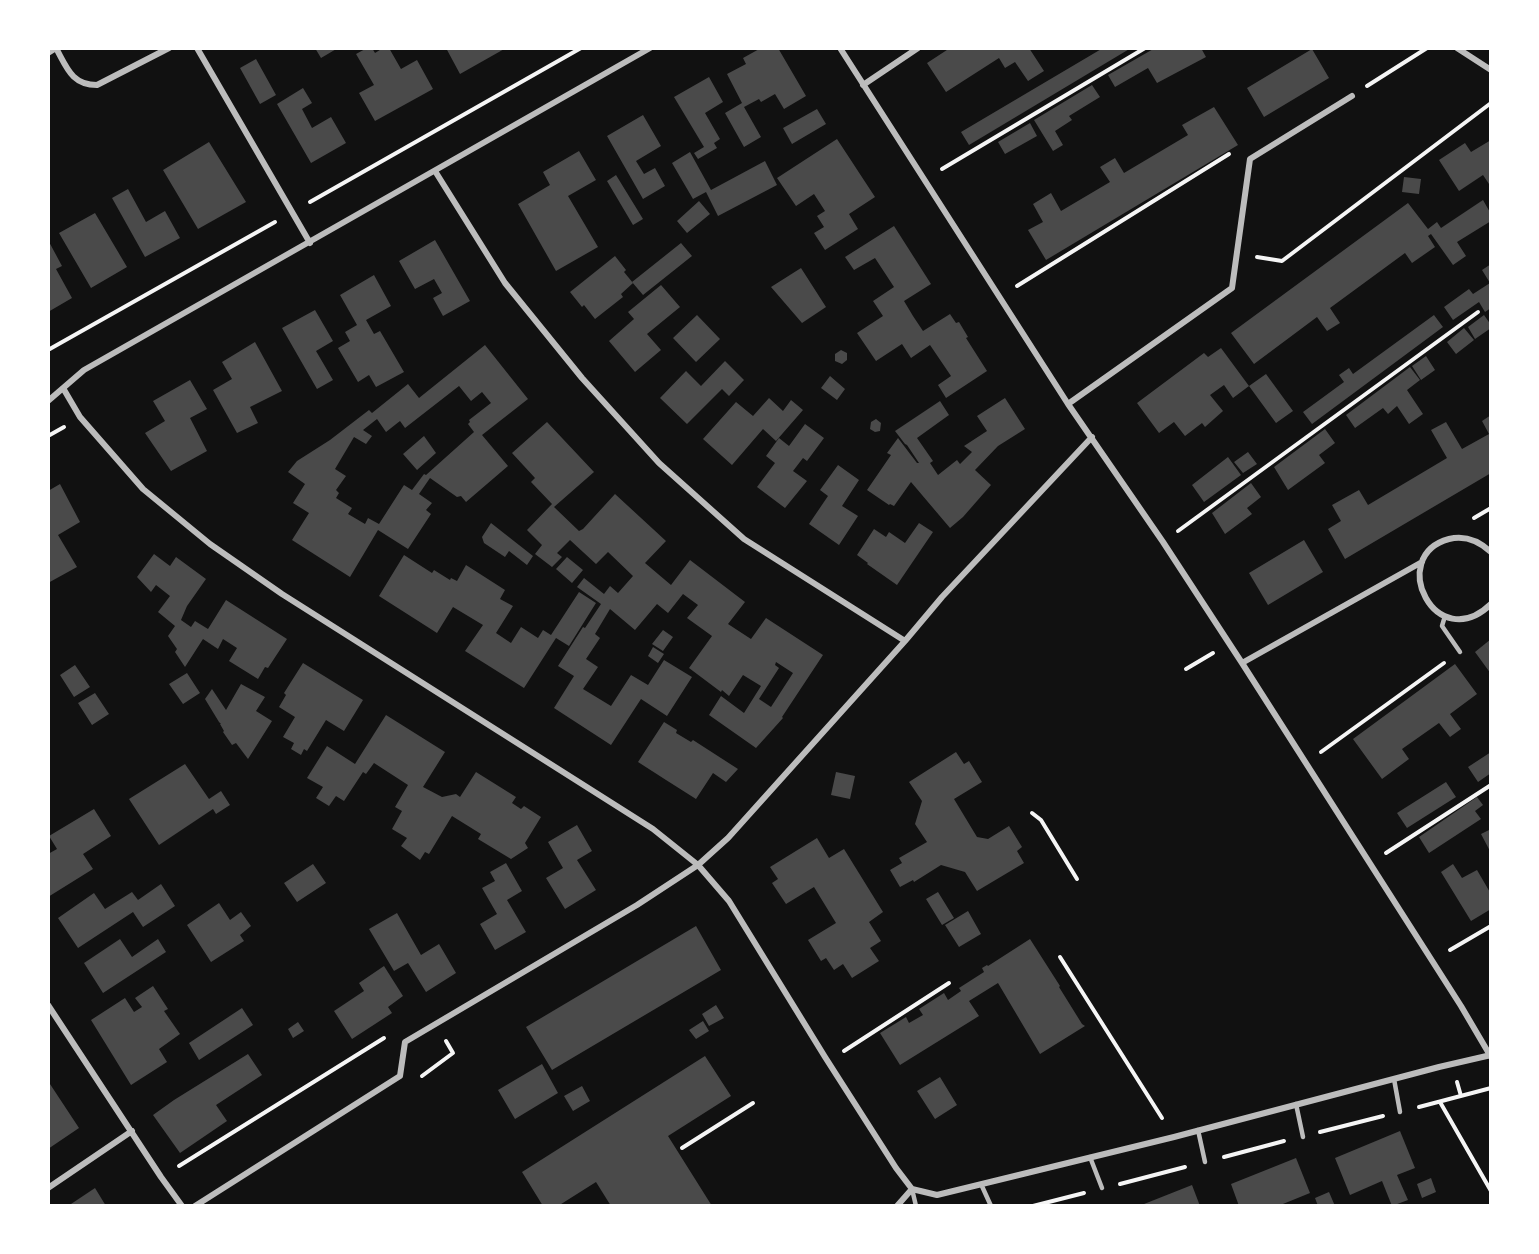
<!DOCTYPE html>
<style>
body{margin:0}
#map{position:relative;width:1539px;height:1254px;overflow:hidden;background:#111;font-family:"DM Sans",sans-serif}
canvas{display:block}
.frame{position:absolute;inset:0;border:50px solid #fff;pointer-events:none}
</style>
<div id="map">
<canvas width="1539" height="1254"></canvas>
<div class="frame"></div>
</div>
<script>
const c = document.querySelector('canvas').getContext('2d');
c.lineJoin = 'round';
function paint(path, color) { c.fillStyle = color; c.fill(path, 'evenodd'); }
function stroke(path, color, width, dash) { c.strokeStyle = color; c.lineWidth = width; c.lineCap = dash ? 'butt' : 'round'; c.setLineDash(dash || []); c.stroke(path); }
const building = new Path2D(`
 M315,48h23l-17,10z
 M367,48h5l3,5 8,-5h6l12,21 16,-9 16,29 -58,32 -16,-28 15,-8 -18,-31z
 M446,48h60l-46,26z
 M761,48h17l28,48 -22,13 -9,-15 -14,8 -2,-3 -15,8 17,30 -17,10 -19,-34 17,-10 -15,-29 19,-10 -3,-6z
 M950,48h79l15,23 -16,10 -13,-19 -10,6 -6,-10 -53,34 -19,-29z
 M1103,48h28l-162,97 -8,-13z
 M1155,48h46l5,9 -49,26 -9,-15 -33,19 -7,-12z
 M1312,49l17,29 -65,39 -17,-29z
 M256,59l20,36 -16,9 -20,-36z
 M709,77l14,25 -18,11 15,26 -6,4 3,5 -19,11 -4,-6 10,-6 -30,-50z
 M1092,85l8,12 -31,19 3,4 -17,11 8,14 -10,6 -19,-31z
 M303,88l9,15 -10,6 10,19 19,-11 15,26 -35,20 -34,-59z
 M1214,107l24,38 -192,115 -18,-30 15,-8 -10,-18 18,-11 10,18 49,-29 -10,-15 15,-9 9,15 64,-38 -6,-10z
 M817,109l9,15 -34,20 -9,-16z
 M643,115l18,31 -25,15 8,13 11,-6 10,18 -22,13 -36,-63z
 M1030,123l7,13 -32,18 -7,-12z
 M837,139l38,58 -26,17 9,15 -33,21 -11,-17 10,-6 -7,-11 8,-5 -11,-17 -18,12 -19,-28z
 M1491,140v47l-8,-12 -24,16 -20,-31 26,-17 6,9z
 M209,142l37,60 -48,27 -35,-59z
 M579,151l17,29 -28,16 30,51 -42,24 -38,-67 32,-19 -7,-13z
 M690,152l21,38 54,-29 12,24 -59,31 -12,-24 -13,7 -21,-36z
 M616,175l27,44 -10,6 -26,-44z
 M1404,177l17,2 -2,15 -17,-2z
 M128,189l18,33 19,-11 15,27 -35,19 -33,-59z
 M1483,200l8,14v7l-34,21 9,14 -13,9 -22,-31 -3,2 7,11 -23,16 -7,-10 -75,55 10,15 -13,8 -10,-14 -63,47 -23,-31 177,-130 20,26 9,-7 4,6z
 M699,201l11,13 -23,19 -10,-12z
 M95,213l32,54 -36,21 -32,-55z
 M894,226l37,58 -27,17 9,15 10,15 27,-17 6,9 3,-1 9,15 -2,1 21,33 -41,27 -8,-13 13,-9 -21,-31 -19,13 -9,-14 -26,17 -19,-28 26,-17 -10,-15 21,-14 -19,-29 -21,12 -9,-13z
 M48,240l14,26 -6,3 16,29 -24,14z
 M435,240l35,61 -27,15 -10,-18 9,-5 -8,-14 -19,10 -16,-28z
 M681,243l11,13 -49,39 -11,-13z
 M615,256l11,14 -2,2 9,11 -12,11 2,3 -28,22 -11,-14 -2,2 -12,-15z
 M1491,264v44l-6,4 -6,-10 -26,18 -9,-13 25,-18 4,5 17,-11 -8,-13z
 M801,268l25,39 -24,16 -31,-36z
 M374,275l17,31 -25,14 8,14 6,-3 24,41 -28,15 -7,-12 -11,7 -20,-34 12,-7 -5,-9 12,-7 -17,-30z
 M661,285l19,22 -33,27 14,16 -26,22 -26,-31 25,-22 -6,-7z
 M315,310l18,31 -17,10 17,29 -16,9 -35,-61z
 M697,315l23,24 -24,23 -23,-24z
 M1434,315l9,12 -131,97 -9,-12 41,-30 -5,-7 10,-7 4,6z
 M1484,315l7,10v3l-16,11 -7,-12z
 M1464,328l10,12 -18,14 -9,-12z
 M255,342l27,49 -32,16 8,16 -21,10 -24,-43 19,-11 -10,-17z
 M485,345l43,54 -46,36 26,31 -42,36 -5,-6 -4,1 -27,-19 -11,16 13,9 -6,7 5,4 -23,35 -30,-19 -28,47 -58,-37 17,-27 -16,-10 12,-19 -17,-12 9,-11 33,-21 39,-30 3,3 36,-29 11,14zM459,386l12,15 11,-9 9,11 -22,17 1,2 -2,2 6,8 -48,43 -2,-1 -12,16 -8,-5 -25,39 -11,-6 -3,6 -17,-10 4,-6 -16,-10 3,-5 -3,-3 10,-14 -11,-7 19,-32 12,7 6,-8 -9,-6 14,-11 9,13 14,-11 5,7z
 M1221,348l28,38 -16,12 -9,-13 -14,10 13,16 -18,16 -3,-4 -17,13 -11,-14 -15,11 -22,-30 67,-50 4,4z
 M841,350l6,3v7l-5,4 -7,-3v-7z
 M1426,356l9,14 -14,10 -9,-14z
 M725,361l19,19 -15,16 -7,-7 -35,35 -27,-26 26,-27 15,15z
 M1410,367l10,13 -13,10 16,24 -14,10 -12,-18 -9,8 -5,-6 -28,20 -9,-13z
 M1266,374l27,37 -17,12 -27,-37z
 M830,376l15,13 -8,11 -16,-12z
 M190,380l17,29 -17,9 17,33 -36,20 -26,-38 20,-12 -12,-20z
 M769,398l14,13 8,-11 12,10 -27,31 -13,-12 -31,36 -29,-26 33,-37 17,14z
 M1005,398l20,31 -27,17 -23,24 16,15 -28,32 -13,11 -39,-46 -17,24 -4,-2 -1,1 -22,-15 24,-35 -4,-2 11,-15 19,25h2l-12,-18 -2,-1 -10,-13 45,-30 9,14 -32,23 16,23 -3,2 8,12 19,-15 3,4 12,-12 -8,-6 23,-15 -10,-15z
 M1491,415v58l-146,86 -17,-30 13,-8 -9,-16 27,-15 9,15 79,-47 -16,-28 15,-8 16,27 27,-15 -7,-13z
 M876,419l5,4 -1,8 -5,1 -5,-3 1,-7z
 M547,422l47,50 -40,35 25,24 4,-2 32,-35 51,47 -21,22 26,22 19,-25 55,42 -17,22 23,15 15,-21 57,37 -41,62 1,1 -27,30 -47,-33 12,-19 23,17 17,-27 -18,-11 -14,21 -7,-6 -1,2 -32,-24 23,-32 -25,-18 11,-13 -15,-11 -15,19 -11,-9 -22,26 -25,-21 -15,25 5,4 -14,21 12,8 -15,22 28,17 20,-31 17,10 16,-25 28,17 -25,39 -26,-17 -30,46 -57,-37 20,-32 -16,-10 25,-39 2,1 16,-24 -24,-17 7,-9 20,16 6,-8 8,7 15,-17 -25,-24 -12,12 -26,-24 -13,13 5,4 -10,10 -17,-13 7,-9 -15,-15 25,-26 -21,-22 4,-4 -23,-25zM776,662l17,11 -22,34 -12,-8 20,-31 -4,-3z
 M805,424l19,14 -17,23 -4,-3 -10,13 14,10 -22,27 -28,-21 18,-24 -9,-7 13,-18 10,8z
 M1325,429l10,14 -16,12 6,8 -37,27 -14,-23z
 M424,436l12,17 -19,17 -14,-16z
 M1248,452l9,12 -14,9 -9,-11z
 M1228,457l13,18 -37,27 -12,-17z
 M838,465l21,15 -17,26 16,10 -19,29 -30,-21 19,-28 -8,-6z
 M1251,483l10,14 -14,11 5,6 -27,20 -13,-21z
 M60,484l20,38 -22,13 19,32 -29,16v-92z
 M491,523l42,33 -6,9 -18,-14 -4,6 -21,-14 -2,-6z
 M919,523l14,9 -36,53 -30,-21 1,-1 -11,-8 17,-26 12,8 3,-5 16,11z
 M1304,540l19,32 -55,33 -19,-32z
 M154,554l16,12 6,-9 30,22 -19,27 -6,14 10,7 4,-6 13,8 18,-29 61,39 -19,29 -3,-1 -7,12 -29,-18 8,-13 -14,-9 -5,10 -15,-10 -18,28 -10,-15 2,-3 -9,-13 7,-10 -17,-14 12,-16 -14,-11 -5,7 -14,-15z
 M404,555l28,18 2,-3 16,10 1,-2 6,3 9,-16 39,25 -5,9 13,7 -17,27 15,10 10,-16 17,11 5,-8 8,5 28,-43 17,11 -27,43 -13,-8 -32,50 -59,-37 18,-26 -30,-18 -16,26 -58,-37z
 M567,557l16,13 -11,13 -16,-14z
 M663,630l10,7 -10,14 -11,-7z
 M1491,639v35l-16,-22z
 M653,647l11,7 -6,9 -10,-7z
 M303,663l60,37 -19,31 -18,-11 -19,31 -3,-2 -3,6 -10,-6 3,-6 -11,-6 12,-20 -16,-10 7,-12 -2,-2z
 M1455,664l22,30 -27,20 11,15 -11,8 -11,-14 -37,26 7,10 -27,20 -29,-40z
 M75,665l15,22 -16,10 -14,-22z
 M187,673l13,20 -17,11 -14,-20z
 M241,684l24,13 -9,14 16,10 -24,38 -12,-16 -4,2 -9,-13 1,-1 -4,-7h1l-2,-2 -14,-23 7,-10 14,21z
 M95,693l14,21 -17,11 -14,-22z
 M386,715l59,37 -22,35 19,10 14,-3 4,3 16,-25 40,25 -4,6 9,6 3,-3 17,11 -16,26 3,5 -17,11 -33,-20 3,-5 -29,-18 -23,38 -4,-2 -5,8 -19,-14 6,-8 -15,-9 10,-18 -7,-4 13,-22 -34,-22 -8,11 -3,-2 -19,29 -8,-5 -7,10 -13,-8 7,-11 -16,-9 20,-32 28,18z
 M664,722l13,8 -1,3 15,9 2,-2 45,29 -12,13 -13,-9 -17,26 -30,-19 -28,-18z
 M956,752l8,12 5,-3 13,21 -28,17 23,38 11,2 21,-13 13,21 -5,4 7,12 -47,28 -12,-19 -24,-7 -27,17 -1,-2 -13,7 -10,-17 12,-7 -3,-5 28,-16 -12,-18 7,-23 -13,-19z
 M1491,752v21l-13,9 -10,-15z
 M185,764l24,35 12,-8 9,14 -14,9 -3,-5 -54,36 -30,-46z
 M836,772l19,4 -5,23 -19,-4z
 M1446,782l10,15 -49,31 -10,-15z
 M1477,797l6,8 -8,6 6,8 -52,34 -10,-16z
 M94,809l17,27 -28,18 10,15 -45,28v-43l9,-5 -8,-13z
 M577,825l15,26 -15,9 19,30 -31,19 -19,-31 17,-10 -15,-26z
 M1491,829v24l-10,-19z
 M817,838l12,20 15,-9 39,63 -14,10 12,19 -11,7 9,13 -27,17 -9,-14 -9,6 -8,-12 -5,3 -13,-21 28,-17 -22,-36 -28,17 -14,-21 6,-4 -8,-12z
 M506,863l16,28 -15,9 19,32 -31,18 -15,-26 17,-10 -15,-26 13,-7 -5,-9z
 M313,864l13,19 -29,19 -13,-19z
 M1453,864l9,14 15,-8 14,24v15l-20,12 -30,-49z
 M161,884l14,22 -32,21 -10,-15 -55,36 -20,-30 36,-25 11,16 27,-17 6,8z
 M938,892l16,26 -12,7 -16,-26z
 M219,903l11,17 11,-8 10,14 -11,9 4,6 -33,21 -24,-37z
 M968,911l13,23 -22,13 -14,-22z
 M397,913l24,42 18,-11 17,29 -30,19 -18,-29 -14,8 -25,-42z
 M696,926l25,44 -169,100 -26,-43z
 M120,939l12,18 26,-18 8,13 -63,41 -19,-30z
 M1030,939l30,47 -1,1 23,37 3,2 -45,28 -42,-71 -29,18 10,15 -79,49 -20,-32 26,-16 3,6 14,-8 -4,-6 25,-16 4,7 13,-9 -2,-3 25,-16 -2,-4 5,-3 1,1z
 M384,966l19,30 -15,11 4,6 -40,26 -18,-28 30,-20 -5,-8z
 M153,986l15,23 -4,2 16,23 -21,15 8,13 -36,23 -40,-65 34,-22 9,14 8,-5 -7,-9z
 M716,1005l8,13 -15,8 -7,-12z
 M242,1008l11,17 -54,35 -10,-17z
 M703,1021l6,10 -13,8 -7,-9z
 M298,1022l6,9 -11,7 -5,-9z
 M248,1054l14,21 -46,30 11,16 -47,32 -27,-38 21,-15z
 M705,1056l26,40 -63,40 44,70h-101l-15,-24 -38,24h-15l-21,-34z
 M542,1064l16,29 -43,26 -17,-29z
 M940,1077l17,28 -22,14 -18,-28z
 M48,1081l31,47 -31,21z
 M582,1086l8,15 -17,10 -9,-15z
 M1400,1131l15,37 -18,7 11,25 -16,6 -10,-25 -32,14 -15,-37z
 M1296,1158l14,35 -32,13h-39l-8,-22z
 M1431,1178l5,14 -14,6 -5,-14z
 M1192,1185l8,21h-61z
 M95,1188l11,18h-38z
 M1329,1192l6,14h-17l-3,-8z`);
const path = new Path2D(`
 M1367,86l60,-38
 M942,169l203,-121
 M310,202l271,-154
 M1257,257l25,4 209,-158
 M1017,286l212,-132
 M48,350l227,-128
 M48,436l16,-9
 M1474,518l17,-10
 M1178,531l300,-219
 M1186,669l27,-16
 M1321,752l123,-89
 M1032,813l9,7 36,59
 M1386,853l105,-68
 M1450,950l41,-24
 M1060,957l102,161
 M844,1051l105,-68
 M422,1076l31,-23 -7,-12
 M1457,1082l4,14
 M1440,1102l51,89
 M1419,1107l72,-19
 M1320,1132l63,-16
 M682,1148l71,-45
 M1224,1157l60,-16
 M179,1166l205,-128
 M1120,1184l65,-17
 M1033,1206l51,-13`);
const service = new Path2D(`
 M1445,616l-3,10 18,26
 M1394,1079l6,33
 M1296,1104l7,33
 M1198,1130l7,32
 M1090,1157l12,31
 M981,1184l10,22
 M912,1189l4,17`);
const minor = new Path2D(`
 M197,48l113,195
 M840,48l228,356 95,138 79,121 219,343 30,51
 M1457,48l34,22
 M48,53l8,-5c11,20 16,37 41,37l72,-37
 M863,85l55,-37
 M435,171l70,112 77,95 77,85 85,76 161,102
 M63,388l17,29 63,72 67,55 72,50 371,235 45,36 -61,40 -232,137 -5,34 -205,130
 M48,401l36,-31 566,-322
 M1068,404l164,-116 18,-129 102,-63
 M1092,437l-150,160 -37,44 -177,197 -30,27 31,36 96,156 71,111 16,21 25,6 237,-58 265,-70 52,-12
 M1491,552c-12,-11 -26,-17 -42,-13 -63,17 -13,118 42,65
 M1242,663l180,-101
 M48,1005l113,172 21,29
 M48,1188l84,-57
 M897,1206l15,-17`);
paint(building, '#4a4a4a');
stroke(path, '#f5f5f5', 4);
stroke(service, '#bcbcbc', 4.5);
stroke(minor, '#bcbcbc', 6);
</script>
